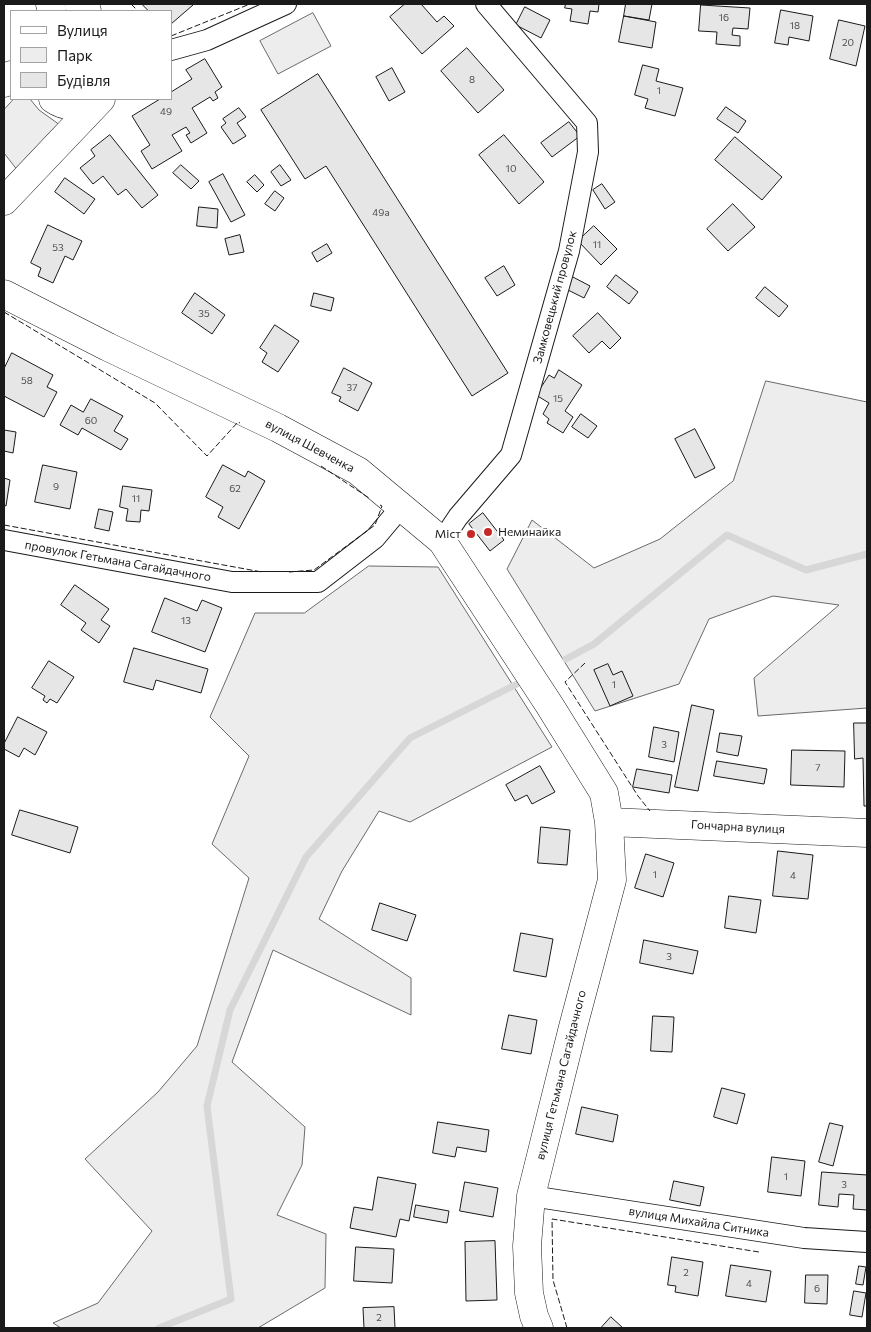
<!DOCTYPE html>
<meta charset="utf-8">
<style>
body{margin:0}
#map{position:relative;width:871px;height:1332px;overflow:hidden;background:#fff;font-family:Commissioner,sans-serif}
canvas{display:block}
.frame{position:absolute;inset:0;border:5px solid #1a1a1a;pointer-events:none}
.legend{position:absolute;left:10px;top:10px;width:162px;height:90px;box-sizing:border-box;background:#fff;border:1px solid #a3a3a3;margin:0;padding:6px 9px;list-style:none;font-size:15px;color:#1a1a1a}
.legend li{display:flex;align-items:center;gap:10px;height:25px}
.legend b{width:25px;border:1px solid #a3a3a3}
</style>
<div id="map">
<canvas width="871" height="1332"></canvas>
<div class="frame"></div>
<ul class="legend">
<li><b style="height:6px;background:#fff"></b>Вулиця</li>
<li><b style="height:14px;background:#ededed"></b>Парк</li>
<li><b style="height:14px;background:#e6e6e6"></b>Будівля</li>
</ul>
</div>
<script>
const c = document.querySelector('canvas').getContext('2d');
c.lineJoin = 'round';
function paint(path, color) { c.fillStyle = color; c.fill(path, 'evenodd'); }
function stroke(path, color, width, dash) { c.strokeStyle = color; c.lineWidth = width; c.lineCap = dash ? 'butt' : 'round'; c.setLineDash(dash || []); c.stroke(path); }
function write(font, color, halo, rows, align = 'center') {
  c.font = font + ' Commissioner,sans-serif'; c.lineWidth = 4; c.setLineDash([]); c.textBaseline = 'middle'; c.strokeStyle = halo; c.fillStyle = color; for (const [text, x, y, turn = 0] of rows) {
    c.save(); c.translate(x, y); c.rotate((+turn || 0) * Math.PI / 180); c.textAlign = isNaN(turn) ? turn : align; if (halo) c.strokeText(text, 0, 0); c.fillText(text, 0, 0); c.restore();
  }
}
const green = new Path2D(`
 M313,13l18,33 -53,28 -18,-33z
 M14,99h16l9,11 21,15 -42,46 -14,-18v-43z
 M766,381l101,21v306l-109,8 -4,-38 85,-73 -66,-9 -64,23 -30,65 -84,27 -88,-142 25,-49 62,48 66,-29 73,-58z
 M369,566l69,1 114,180 -142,75 -31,-11 -37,60 -23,48 92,59v37l-138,-65 -41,112 73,65 -3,38 -25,50 49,19 -1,54 -67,40h-197l-8,-5 45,-20 54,-72 -67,-72 73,-67 39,-46 52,-168 -37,-34 37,-88 -39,-39 45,-104h49z`);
const stream = new Path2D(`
 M566,659l28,-15 133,-109 79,35 61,-16
 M159,1328l72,-29 -24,-193 23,-96 76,-153 104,-119 107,-54`);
const building = new Path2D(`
 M142,4h50l1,1 -22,19v-13h-22z
 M405,4h16l16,18 7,-6 10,10 -32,28 -32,-37z
 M566,4h33l-1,8 -8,-1 -2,13 -18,-3 2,-12 -7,-1z
 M626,4h26l-3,16 -25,-4z
 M701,5l49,3 -2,21 -15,-1 -1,7 8,1v10l-24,-2 1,-12 -18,-1z
 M525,7l25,13 -9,18 -25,-13z
 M781,10l32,6 -4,25 -20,-4 -1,8 -13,-2z
 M624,16l32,6 -4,26 -33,-6z
 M839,20l26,6 -9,40 -26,-7z
 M467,48l37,42 -26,23 -37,-42z
 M205,59l17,28 -7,5 3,6 -5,3 -3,-4 -18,11 15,25 -16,10 -5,-8 4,-2 -4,-6 -14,8 10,16 -30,18 -11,-18 9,-6 -18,-29 28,-17h11v-7l21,-13 -6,-9z
 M643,65l16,4 -3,12 27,7 -8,28 -30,-8 3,-9 -13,-4z
 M392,68l13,24 -16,9 -13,-24z
 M318,74l190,299 -36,23 -146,-230 -21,13 -44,-69z
 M726,107l20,14 -8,12 -21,-14z
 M239,108l7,9 -9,6 9,13 -13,8 -12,-17 5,-4 -3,-4z
 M569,122l11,14 -28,21 -11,-14z
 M110,135l48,60 -16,13 -16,-19 -8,6 -15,-19 -10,8 -13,-16 15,-12 -4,-6z
 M504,135l40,47 -25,22 -40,-49z
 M735,137l47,40 -20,23 -47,-40z
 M181,165l18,16 -8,8 -18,-16z
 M280,165l11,15 -10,6 -10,-14z
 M223,174l22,41 -14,7 -22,-40z
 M255,175l9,10 -7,7 -10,-10z
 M65,178l30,21 -11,15 -29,-22z
 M602,184l13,18 -10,7 -12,-19z
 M275,191l9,7 -9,13 -10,-7z
 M733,204l22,23 -27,24 -21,-22z
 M199,207l19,2 -1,19 -20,-2z
 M48,225l34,16 -9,19 -8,-4 -12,27 -15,-7 3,-8 -10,-5z
 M594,226l23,23 -16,16 -23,-24z
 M240,235l4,17 -15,3 -4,-16z
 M327,244l5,9 -15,9 -5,-9z
 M504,266l11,19 -18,11 -12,-18z
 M616,275l22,17 -9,12 -22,-17z
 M571,276l19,10 -6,12 -20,-10z
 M765,287l23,19 -9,11 -23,-19z
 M195,293l30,22 -13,19 -30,-21z
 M314,293l20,5 -3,13 -20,-5z
 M598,313l23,25 -11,11 -8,-8 -13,12 -16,-17z
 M275,325l24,16 -21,31 -16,-10 5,-9 -7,-5z
 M12,353l41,22 -6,12 10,5 -13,25 -40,-21v-27z
 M344,368l28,15 -14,28 -19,-10 2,-4 -9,-4z
 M559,370l23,15 -17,26 8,6 -10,16 -16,-10 2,-4 -6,-5 6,-11 -13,-8 13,-20 5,3z
 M91,399l32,17 -9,15 14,8 -7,11 -39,-22 -4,7 -18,-10 11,-20 12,7z
 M581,414l16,12 -9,12 -16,-11z
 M695,429l20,39 -20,10 -20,-39z
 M4,430l12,2 -3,21 -9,-2z
 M43,465l34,7 -7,37 -35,-7z
 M223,465l22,12 3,-6 17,10 -26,48 -21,-12 5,-10 -17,-10z
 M4,478l6,2 -4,26 -2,-1z
 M123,486l29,4 -3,21 -8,-1 -1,12 -14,-1 2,-12 -8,-2z
 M99,509l14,3 -4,19 -14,-3z
 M483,513l21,27 -14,11 -21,-27z
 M75,585l34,24 -8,11 9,6 -11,17 -18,-13 5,-7 -25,-18z
 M165,598l32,13 5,-11 20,8 -17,44 -53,-20z
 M134,648l74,21 -7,24 -45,-13 -3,10 -29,-8z
 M49,661l25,16 -17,26 -7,-4 -3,4 -4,-3 2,-4 -13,-8z
 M608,664l5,11 9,-4 11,25 -23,10 -16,-36z
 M692,705l22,5 -16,81 -23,-4z
 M18,717l29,15 -12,23 -11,-7 -5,9 -15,-8v-5z
 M854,723h13v83h-3l-1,-48 -8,1z
 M654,727l25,5 -5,30 -25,-5z
 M720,733l22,3 -4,20 -21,-4z
 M792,750l53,1 -1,36 -53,-2z
 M717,761l50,8 -3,15 -50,-8z
 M540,766l15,26 -23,12 -5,-9 -12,6 -9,-16z
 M637,769l35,6 -3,18 -36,-6z
 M20,810l58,17 -8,26 -58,-18z
 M541,827l29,3 -3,35 -29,-2z
 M778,851l35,4 -5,44 -35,-3z
 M646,854l28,9 -11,34 -28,-9z
 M729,896l32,4 -5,33 -31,-5z
 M380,903l36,12 -9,26 -35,-11z
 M521,933l32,6 -7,38 -32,-6z
 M644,940l54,11 -5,23 -53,-11z
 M509,1015l28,5 -6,34 -29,-5z
 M653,1016l21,1 -2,35 -21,-1z
 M722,1088l23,6 -8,30 -23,-7z
 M582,1107l36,8 -5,27 -37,-8z
 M438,1122l51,8 -3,22 -29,-5 -2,10 -22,-4z
 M830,1123l13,3 -10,40 -14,-4z
 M772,1157l33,4 -4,35 -33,-4z
 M822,1172l45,3v35l-14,-1 1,-14 -15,-1 -1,13 -19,-2z
 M378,1177l38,7 -7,37 -9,-2 -4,18 -46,-9 4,-21 18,3z
 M674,1181l30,6 -4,19 -30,-6z
 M465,1182l33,6 -5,29 -33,-6z
 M416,1205l33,6 -2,12 -33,-6z
 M495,1241l2,59 -31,1 -1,-59z
 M356,1247l38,2 -2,34 -38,-2z
 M672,1257l31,5 -5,34 -23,-4 1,-6 -8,-1z
 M731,1265l40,6 -5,31 -40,-6z
 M859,1266l7,1 -3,18 -7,-1z
 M806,1275h22l-1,29 -22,-1z
 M854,1291l12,2 -4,24 -12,-2z
 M394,1307l1,21h-31l-1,-20z
 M611,1317l12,11h-22z`);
const street = new Path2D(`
 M171,50l36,-10 79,-36
 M4,540l228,42h86l57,-44 26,-31
 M442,541l16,-24 53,-62 58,-204 19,-99 -1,-29 -101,-119
 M531,1196l273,42 63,4`);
const secondary = new Path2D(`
 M50,4l2,7
 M79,4l8,7
 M4,83l7,-8
 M53,99c15,11 32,7 48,0
 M4,201l97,-102
 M4,294l104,53 170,81 80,43 84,70 108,165 54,87 5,29 3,58 -39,147 -42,169 -4,50 2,47 5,23 5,12
 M609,822l258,11`);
const fence = new Path2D(`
 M131,4l7,7
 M171,36l79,-32
 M4,312l151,91 52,53 31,-34 2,1
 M321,466l48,32
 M4,525l258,47
 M289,572l25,-2 61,-45 7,-19 -2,-1
 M585,663l-20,19 73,114 12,15
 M567,1328l-14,-48 -1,-61 207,33`);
const markers = [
 [488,532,5,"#c62828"],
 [471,534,5,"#c62828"]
];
const numberNames = [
 ["16",724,18],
 ["18",795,26],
 ["20",848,43],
 ["8",472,80],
 ["1",659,91],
 ["49",166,112],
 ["10",511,169],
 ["49а",381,213],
 ["11",597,245],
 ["53",58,248],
 ["35",204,314],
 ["58",27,381],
 ["37",352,388],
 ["15",558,399],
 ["60",91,421],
 ["9",56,487],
 ["62",235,489],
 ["11",136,499],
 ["13",186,621],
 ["1",614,685],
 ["3",664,745],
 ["7",818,768],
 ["1",655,875],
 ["4",793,876],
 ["3",669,957],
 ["1",786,1177],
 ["3",844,1185],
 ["2",686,1273],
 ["4",749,1284],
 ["6",817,1289],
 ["2",379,1318]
];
const streetNames = [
 ["Замковецький провулок",555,297,-75],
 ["вулиця Шевченка",310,446,28],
 ["провулок Гетьмана Сагайдачного",118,561,10],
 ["Гончарна вулиця",738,827,3],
 ["вулиця Гетьмана Сагайдачного",561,1075,-76],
 ["вулиця Михайла Ситника",699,1222,9]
];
const poiNames = [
 ["Неминайка",498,532],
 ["Міст",461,534,"right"]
];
paint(green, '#ededed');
stroke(green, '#6a6a6a', 1);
stroke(stream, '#d7d7d7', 7);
paint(building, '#e6e6e6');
stroke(building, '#1a1a1a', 1);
stroke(street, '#1a1a1a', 22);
stroke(secondary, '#1a1a1a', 29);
stroke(street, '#fff', 20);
stroke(secondary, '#fff', 28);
stroke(fence, '#1a1a1a', 1, [6, 2.5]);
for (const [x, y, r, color] of markers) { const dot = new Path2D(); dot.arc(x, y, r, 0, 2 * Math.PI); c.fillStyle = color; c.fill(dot); stroke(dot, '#fff', 2); }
write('10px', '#4d4d4d', null, numberNames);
write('12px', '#1a1a1a', '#fff', streetNames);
write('12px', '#1a1a1a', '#fff', poiNames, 'left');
</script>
